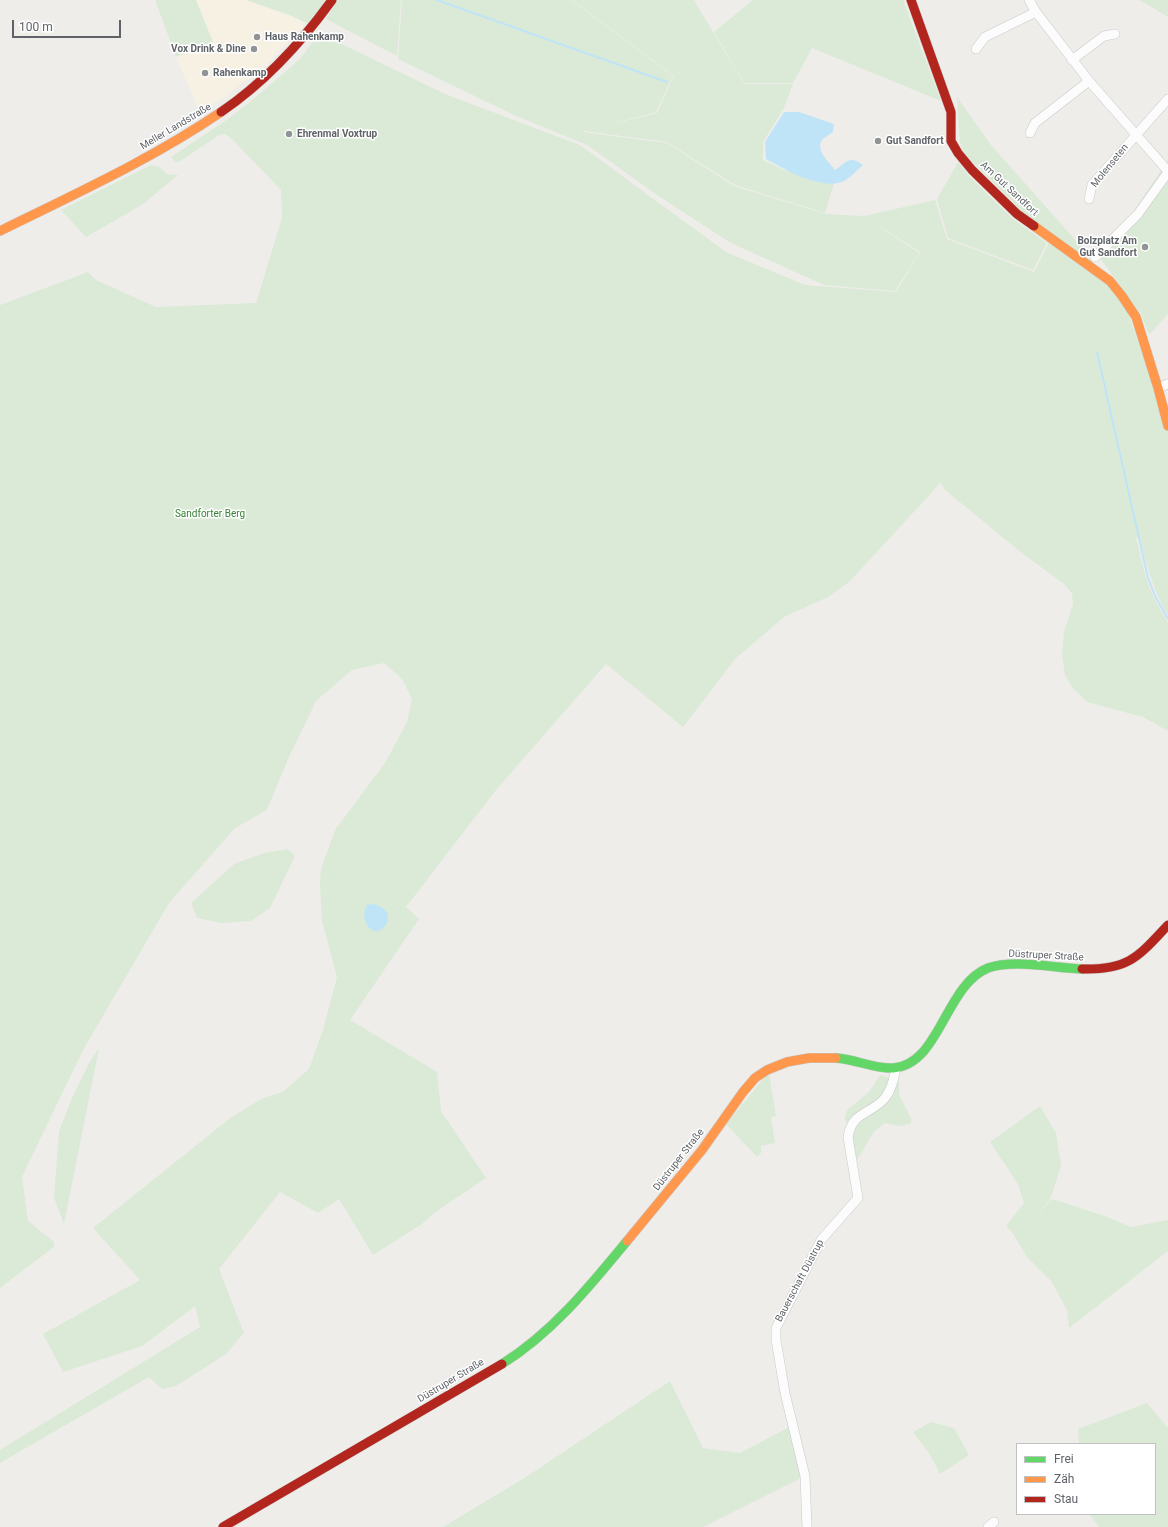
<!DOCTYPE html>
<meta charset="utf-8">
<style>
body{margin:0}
#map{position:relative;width:1168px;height:1527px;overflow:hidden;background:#efedea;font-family:Roboto,sans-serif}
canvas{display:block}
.legend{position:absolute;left:1016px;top:1443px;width:140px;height:72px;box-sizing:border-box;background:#fff;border:1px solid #bfc1c3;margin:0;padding:5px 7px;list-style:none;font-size:12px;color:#5f6368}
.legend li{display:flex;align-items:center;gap:8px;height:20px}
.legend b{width:20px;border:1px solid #bfc1c3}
.scale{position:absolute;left:12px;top:20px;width:109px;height:18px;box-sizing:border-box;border:2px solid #5f6368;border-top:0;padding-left:5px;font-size:12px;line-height:14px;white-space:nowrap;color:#5f6368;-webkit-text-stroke:3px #fff;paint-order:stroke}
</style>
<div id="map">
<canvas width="1168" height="1527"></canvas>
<ul class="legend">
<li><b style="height:5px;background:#63d668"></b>Frei</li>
<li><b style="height:5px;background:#ff974d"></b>Zäh</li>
<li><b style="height:5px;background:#b3261e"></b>Stau</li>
</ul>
<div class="scale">100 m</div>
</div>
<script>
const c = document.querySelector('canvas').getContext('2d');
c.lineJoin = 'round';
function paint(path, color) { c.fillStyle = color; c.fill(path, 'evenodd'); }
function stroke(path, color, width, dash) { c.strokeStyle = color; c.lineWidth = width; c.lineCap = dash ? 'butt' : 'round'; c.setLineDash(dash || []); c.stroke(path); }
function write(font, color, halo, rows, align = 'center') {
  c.font = font + ' Roboto,sans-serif'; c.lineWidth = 3; c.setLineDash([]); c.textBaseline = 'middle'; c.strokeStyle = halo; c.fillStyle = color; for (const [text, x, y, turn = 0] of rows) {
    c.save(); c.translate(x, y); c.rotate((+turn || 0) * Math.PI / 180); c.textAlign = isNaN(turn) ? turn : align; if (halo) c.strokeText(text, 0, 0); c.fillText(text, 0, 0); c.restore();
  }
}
const commercial = new Path2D(`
 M155,0h90l47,16 9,4 2,7 -41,42 -5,4v1l-9,6 -2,-1 -21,18 -25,15 -24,-55z`);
const green = new Path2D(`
 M155,0h41l17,42 -37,15z
 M246,0h86l-19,26 -21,-10z
 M338,0h63l-4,56 -71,-37z
 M402,0h169l102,76 -17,36 -74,20 85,11 67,43 92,28 38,2 55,37 -24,38 -71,-6 -93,-42 -71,-46 -73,-52 -73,-30 -116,-56z
 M572,0h122l50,84h49l-9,24 -21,34v18l21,10 51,10 -10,33 -90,-28 -68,-43 -83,-11 73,-18 17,-37z
 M753,0h150l38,101 -129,-53 -19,35h-49l-30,-51z
 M1139,0h29v17l-25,-15z
 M319,33l126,61 135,51 146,107 79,33 91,7 24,-40 -56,-36 71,-16 12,39 87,33 17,-33 71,57 46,130v190c-15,-27 -20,-47 -28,-77l-4,-2 10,41 7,18 15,27v108l-25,-14 -56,-15 -15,-15 -7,-12 -3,-20 2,-23 9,-28 -1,-11 -8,-9 -42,-31 -77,-63 -5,-8 -5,7 -86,93 -21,15 -44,20 -48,41 -53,69 -77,-63 -110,126 -90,117 13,12 -69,101 87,52 4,39 45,67 -52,35 -12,11 -49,31 -34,-56 -21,14 -38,-21 -61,77 25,64 -18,21 -50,32 -14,3 -13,-12 -149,86v-13l200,-123 -5,-21 -53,40 -79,26 -20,-38 97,-54 -47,-52 136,-109 32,-20 22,-7 26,-23 14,-39 14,-53 -15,-56 -2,-38 1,-14 14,-39 50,-67 22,-41 5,-23 -10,-20 -18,-16 -32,7 -36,31 -27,56 -22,53 -32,18 -66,75 -86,147 -61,127 6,44 26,21v5l-54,41v-983l88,-33 8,8 60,27 100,-4 26,-85 -1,-28 -50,-52 -6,-4 -6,1 -40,27h-4l-4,-5 57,-38 27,-21 45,-39z
 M957,97l34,48 96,108 7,11 -74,-54 -54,-55 -6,-12z
 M1168,160v154l-19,21 -8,-21 -47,-64 40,-39z
 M958,162l10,13 45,44 34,24 -14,27 -85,-32 -11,-39z
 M151,165l9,2 6,7 12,1 -35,29 -57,33 -25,-27z
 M288,849l7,7 -25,52 -19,13 -30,2 -24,-5 -6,-15 43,-39 30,-11z
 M99,1048l-35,176 -10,-26 5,-67 14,-35 16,-33z
 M769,1072l7,44 -5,1 4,26 -14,3v7l-4,4 -31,-33z
 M880,1075l19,6v13l13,26 -2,4 -11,2 -14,-3 -11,9 -19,31 -3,-23 -7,-21 2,-9 22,-18z
 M1040,1106l16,27 5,33 -11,34 -22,24 24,-25 53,17 26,11 37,-7v31l-99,77 -2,-18 -16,-29 -24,-24 -15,-25 -6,-6 18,-23 -6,-19 -28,-42z
 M670,1381l33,67 37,5 53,-28 12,51 -102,51h-260l83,-50z
 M1147,1403l21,25v99h-69l-10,-13h66v-70h-76l-1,-15z
 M931,1422l23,6 15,27 -29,19 -11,-21 -16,-21z`);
const water = new Path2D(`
 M784,112h15l35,12 -1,8c-3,2 -8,5 -11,8 -7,10 7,22 13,30 12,-8 14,-15 28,-5 -6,5 -12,12 -19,16 -22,10 -58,-11 -78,-22l-1,-17z
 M372,904c34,6 5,43 -6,19 -3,-6 -2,-13 1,-18z`);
const stream = new Path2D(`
 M437,0l230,82
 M1097,352l51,226 7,18 13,23`);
const street = new Path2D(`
 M1029,0l7,12 53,69 79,90
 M976,49l9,-12 51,-25
 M1072,60l32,-24 11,-2
 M1030,133l5,-10 54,-42
 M1089,199l3,-14 76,-86
 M1095,257l43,-43 30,-42
 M1158,388l10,-4
 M807,1527l-2,-51 -20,-83 -9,-53v-12l45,-88 37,-42 -10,-61c4,-26 24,-23 37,-39 7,-9 9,-20 11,-30
 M988,1527l6,-5`);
const fast = new Path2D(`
 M836,1058c19,1 38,11 57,10 47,-3 52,-83 95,-100 25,-9 66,0 94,1
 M502,1364c50,-31 88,-78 125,-123`);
const slow = new Path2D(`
 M1034,226l76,55 12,15 14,21 22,71 10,38
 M0,231c75,-37 152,-72 221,-119
 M627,1241l75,-91 41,-58 12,-14 12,-8 20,-8 22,-4h27`);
const jam = new Path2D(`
 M911,0l40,112v29l7,12 14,17 45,44 17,12
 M221,112c44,-30 80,-69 111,-112
 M1082,969c47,1 56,-12 86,-44
 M223,1527l279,-163`);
const markers = [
 [257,37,4,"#919396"],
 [254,49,4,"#919396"],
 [205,73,4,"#919396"],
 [289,134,4,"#919396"],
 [878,141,4,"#919396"],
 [1145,247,4,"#919396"]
];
const poiNames = [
 ["Haus Rahenkamp",265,37],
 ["Vox Drink & Dine",246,49,"right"],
 ["Rahenkamp",213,73],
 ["Ehrenmal Voxtrup",297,134],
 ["Gut Sandfort",886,141],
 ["Bolzplatz Am",1137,241,"right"],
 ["Gut Sandfort",1137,253,"right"]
];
const streetNames = [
 ["Meller Landstraße",176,127,-31],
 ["Molenseten",1110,166,-51],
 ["Am Gut Sandfort",1009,189,43],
 ["Düstruper Straße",1046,956,3],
 ["Düstruper Straße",679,1160,-52],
 ["Bauerschaft Düstrup",800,1281,-62],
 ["Düstruper Straße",451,1381,-31]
];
const parkNames = [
 ["Sandforter Berg",210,514]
];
paint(commercial, '#f7f1e4');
paint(green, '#daead6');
paint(water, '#bfe4f8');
stroke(stream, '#bfe4f8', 2);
stroke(street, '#c9c9ca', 10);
stroke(fast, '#c9c9c9', 10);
stroke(slow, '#c9c9c9', 10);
stroke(jam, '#c9c9c9', 10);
stroke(street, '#fdfcfc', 9);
stroke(fast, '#63d668', 9);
stroke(slow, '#ff974d', 9);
stroke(jam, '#b3261e', 9);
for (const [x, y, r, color] of markers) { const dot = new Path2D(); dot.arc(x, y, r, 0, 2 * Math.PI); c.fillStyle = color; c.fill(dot); stroke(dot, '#fff', 1.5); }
write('bold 10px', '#5f6368', '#fff', poiNames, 'left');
write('10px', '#5f6368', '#fff', streetNames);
write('10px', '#388135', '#fff', parkNames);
</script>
